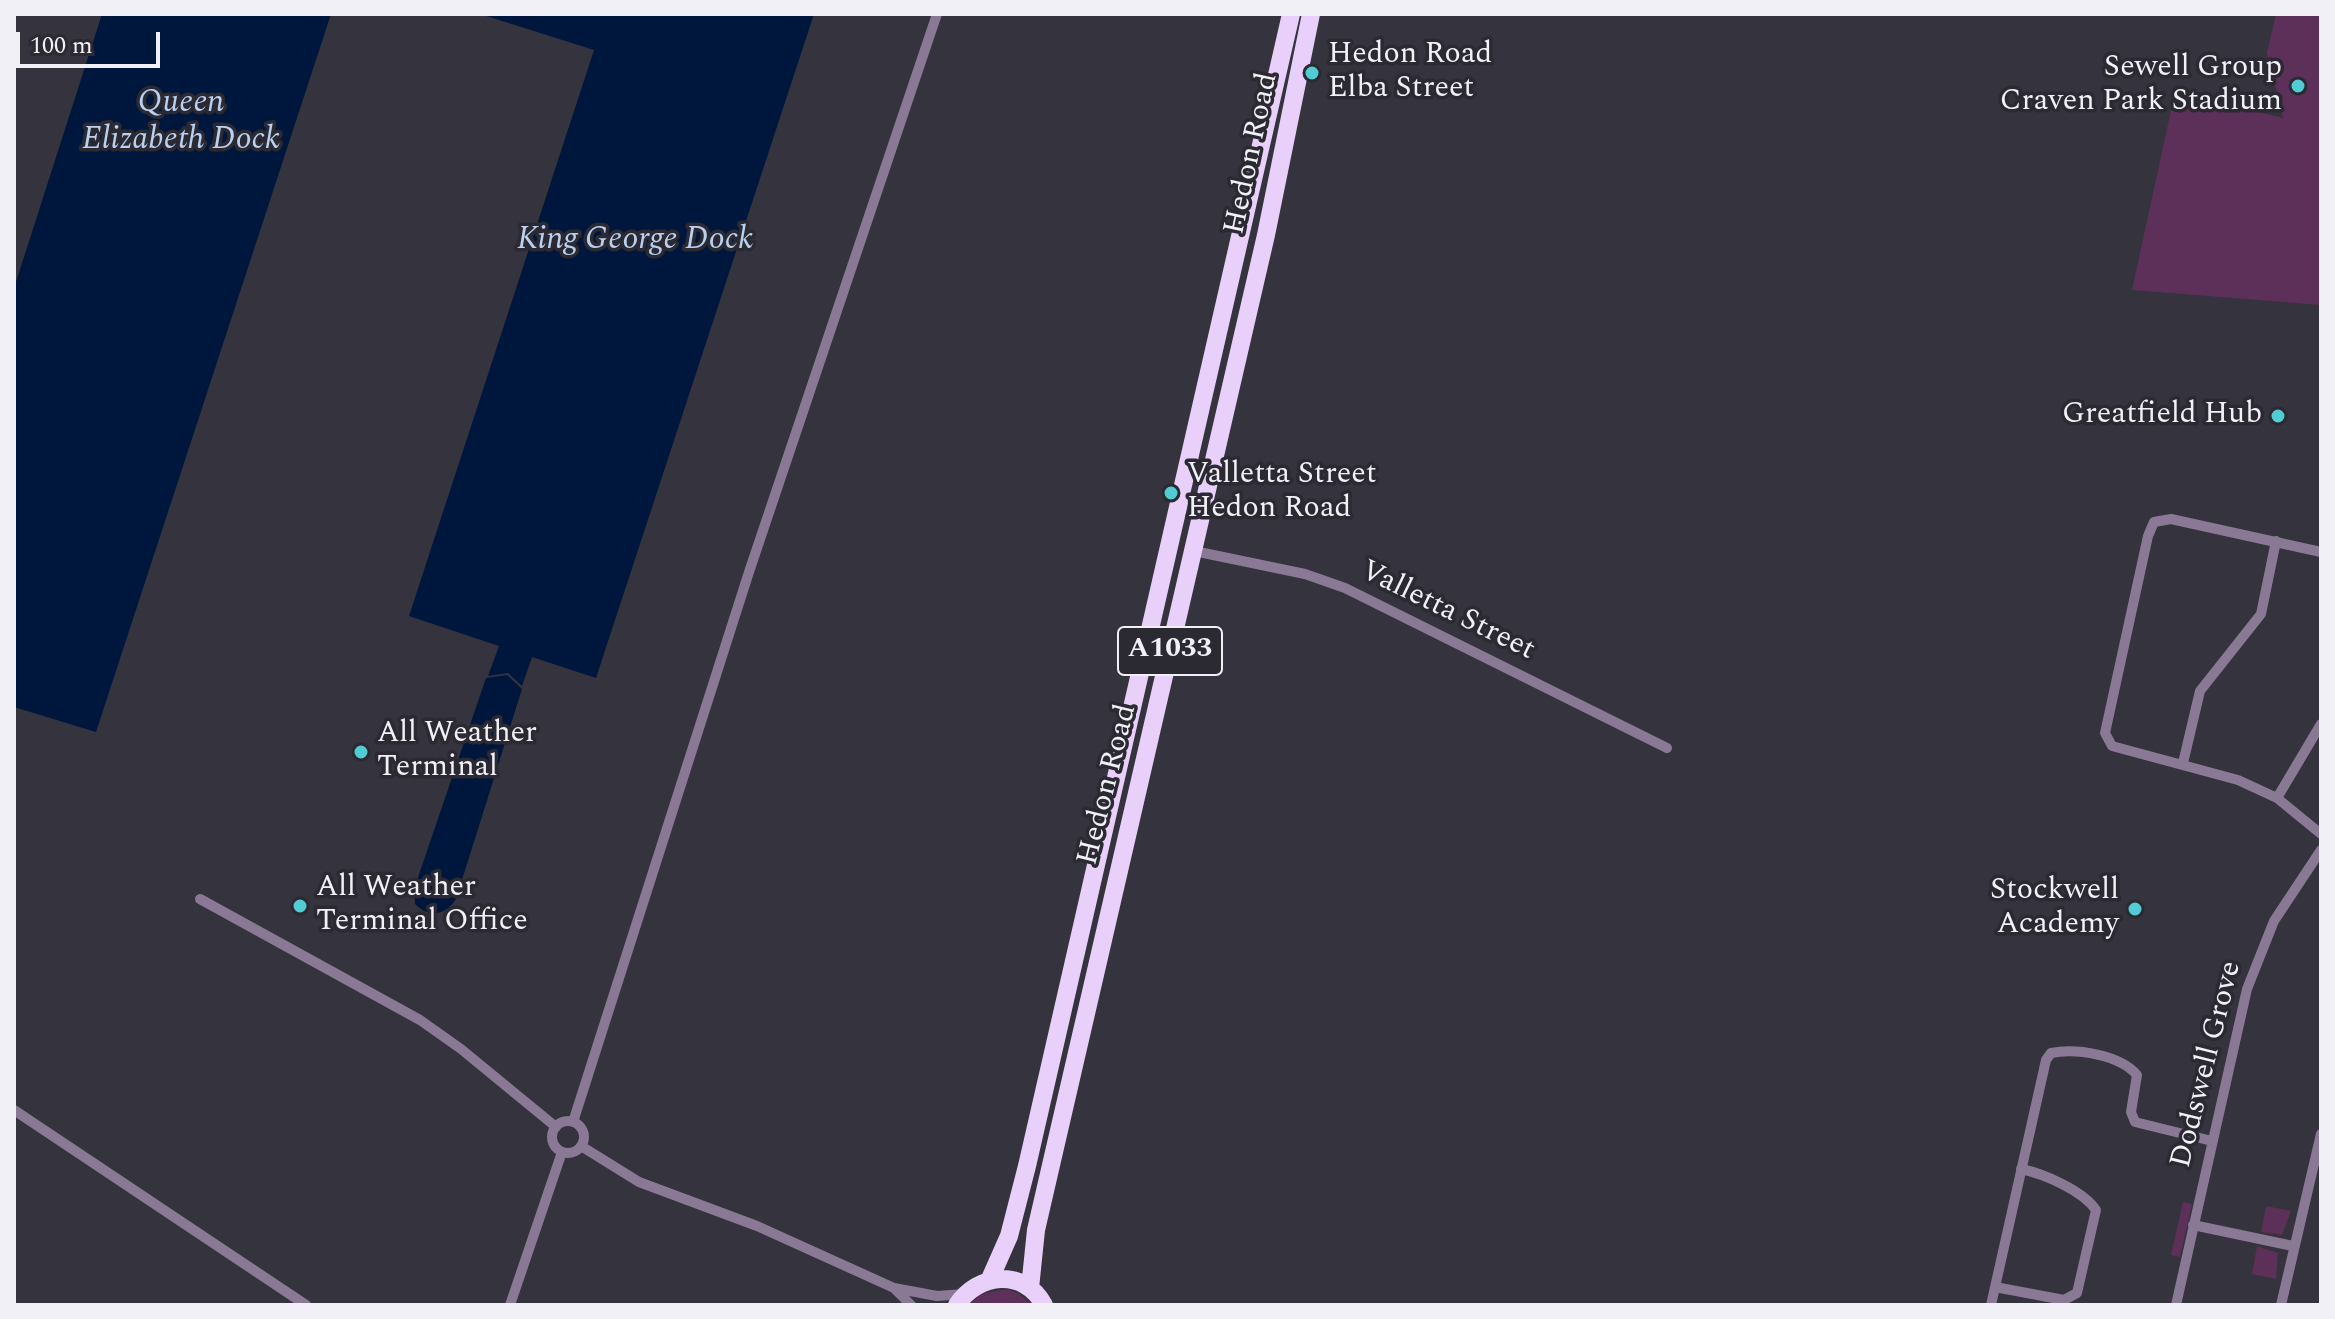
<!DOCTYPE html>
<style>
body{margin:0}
#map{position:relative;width:2335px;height:1319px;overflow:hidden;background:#35333d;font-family:Spectral,serif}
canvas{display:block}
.frame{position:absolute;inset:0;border:16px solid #f2f0f7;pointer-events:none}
.scale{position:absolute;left:16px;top:32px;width:144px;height:36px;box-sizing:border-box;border:4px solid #f2f0f7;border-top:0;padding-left:10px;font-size:24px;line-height:28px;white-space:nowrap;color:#f2f0f7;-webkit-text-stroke:6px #2b2932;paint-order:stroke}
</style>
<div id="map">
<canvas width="2335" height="1319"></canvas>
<div class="frame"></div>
<div class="scale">100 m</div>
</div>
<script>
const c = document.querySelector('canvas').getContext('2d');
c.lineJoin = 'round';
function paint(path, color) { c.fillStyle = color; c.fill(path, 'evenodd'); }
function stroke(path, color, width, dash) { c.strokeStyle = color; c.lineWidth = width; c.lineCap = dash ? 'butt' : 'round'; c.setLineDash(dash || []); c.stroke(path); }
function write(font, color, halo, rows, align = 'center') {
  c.font = font + ' Spectral,serif'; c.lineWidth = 7; c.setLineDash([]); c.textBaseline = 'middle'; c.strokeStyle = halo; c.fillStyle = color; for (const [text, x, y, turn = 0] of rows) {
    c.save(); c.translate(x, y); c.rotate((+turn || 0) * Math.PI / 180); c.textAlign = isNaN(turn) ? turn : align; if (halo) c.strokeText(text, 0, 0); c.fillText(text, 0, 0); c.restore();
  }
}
const green = new Path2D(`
 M2276,14h45v291l-189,-15 43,-198 108,26 -16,-65z
 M2183,1202l9,2 -12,53 -9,-2z
 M2266,1206l25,5 -9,24 -21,-3z
 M2257,1246l21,7 -2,26 -24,-5z
 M1006,1289l12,4 14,12h-63l12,-11z`);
const water = new Path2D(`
 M102,14h229l-235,718 -82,-25v-419z
 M480,14h334l-218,664 -64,-21 -10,29 -14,-13 -20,3 11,-30 -90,-30 185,-566z
 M507,675l15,14 -66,210c-11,17 -27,19 -41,5l-1,-15 72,-211z`);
const minor = new Path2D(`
 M1194,551l111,23 40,14 322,160
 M2321,552l-150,-33 -17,3 -6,14 -43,197 7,13 126,34 39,18 44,36
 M2183,763l17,-72 61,-77 15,-73
 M2277,798l44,-74
 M200,899l220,121 41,29 95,78
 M14,1110l292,195
 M552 1137a16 16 0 1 1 32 0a16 16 0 1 1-32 0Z
 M573,1122l176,-550 188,-558
 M581,1146l58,36 118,44 137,62 43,8 27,-2
 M2193,1225l100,21
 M1995,1287l69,13 13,-7 19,-83c-13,-19 -51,-36 -75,-41
 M895,1289l16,16
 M510,1305l52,-153
 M1991,1305l55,-245 5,-7c26,-5 69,2 86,22l-6,37 4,10 77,19
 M2176,1305l71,-316 27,-68 47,-71
 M2281,1305l40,-171`);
const trunk = new Path2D(`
 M990,1279l19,-43 18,-70 264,-1152
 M1030,1288l6,-58 230,-995 45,-221
 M957,1305c21,-32 67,-37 87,0`);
const markers = [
 [1312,73,8,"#51ccd4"],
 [2298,86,8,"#51ccd4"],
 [2278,416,8,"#51ccd4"],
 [1171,493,8,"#51ccd4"],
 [361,752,8,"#51ccd4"],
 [300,906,8,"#51ccd4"],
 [2135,909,8,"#51ccd4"]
];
const shields = [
 [1170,651,104]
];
const shieldNames = [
 ["A1033",1170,651]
];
const poiNames = [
 ["Hedon Road",1328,56],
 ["Elba Street",1328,90],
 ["Sewell Group",2282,69,"right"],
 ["Craven Park Stadium",2282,103,"right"],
 ["Greatfield Hub",2262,416,"right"],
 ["Valletta Street",1187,476],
 ["Hedon Road",1187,510],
 ["All Weather",377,735],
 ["Terminal",377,769],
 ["All Weather",316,889],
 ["Terminal Office",316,923],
 ["Stockwell",2119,892,"right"],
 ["Academy",2119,926,"right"]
];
const streetNames = [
 ["Hedon Road",1253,154,-78],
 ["Valletta Street",1447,612,26],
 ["Hedon Road",1109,785,-76],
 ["Dodswell Grove",2208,1065,-76]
];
const waterNames = [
 ["Queen",181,105],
 ["Elizabeth Dock",181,142],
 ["King George Dock",635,242]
];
paint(green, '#5d3059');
paint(water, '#00173d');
stroke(minor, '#8a7995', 10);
stroke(trunk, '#e9d0fa', 18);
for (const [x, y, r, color] of markers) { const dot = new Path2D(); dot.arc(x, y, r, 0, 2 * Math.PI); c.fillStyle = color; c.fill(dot); stroke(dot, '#2b2932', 3); }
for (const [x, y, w] of shields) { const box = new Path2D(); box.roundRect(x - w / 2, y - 24, w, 48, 6); c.fillStyle = '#2b2932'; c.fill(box); stroke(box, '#f2f0f7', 2); }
write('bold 28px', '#f2f0f7', null, shieldNames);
write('30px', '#f2f0f7', '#2b2932', poiNames, 'left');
write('30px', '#f2f0f7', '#2b2932', streetNames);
write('italic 32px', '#b9d0f1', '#2b2932', waterNames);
</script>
